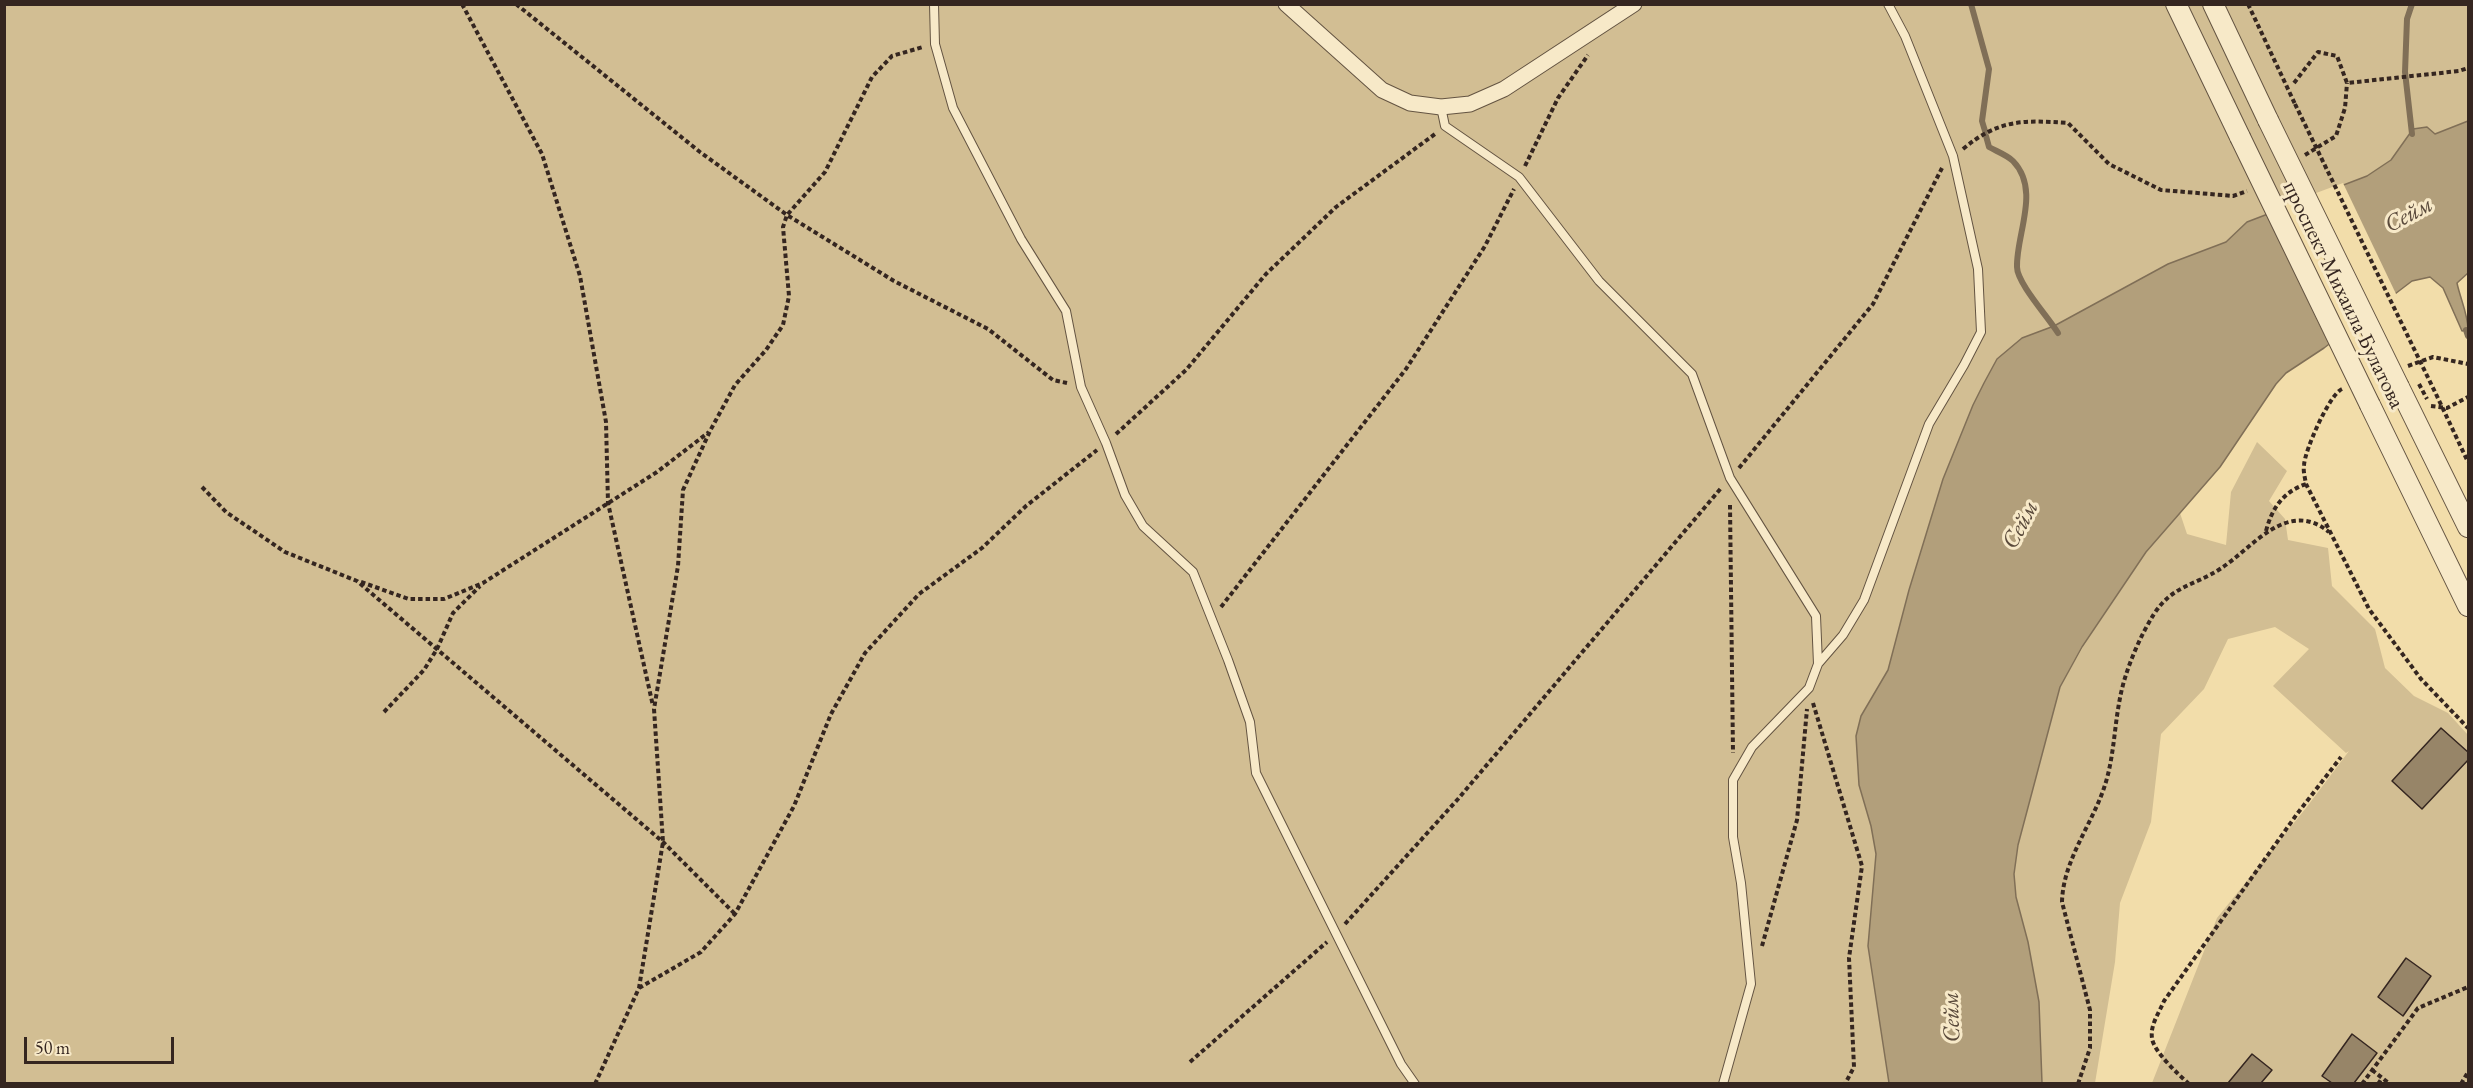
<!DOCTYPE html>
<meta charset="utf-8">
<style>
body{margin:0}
#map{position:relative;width:2473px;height:1088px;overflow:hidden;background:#f2ddaa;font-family:"EB Garamond",serif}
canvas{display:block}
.frame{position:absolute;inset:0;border:6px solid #352620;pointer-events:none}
.scale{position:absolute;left:24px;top:1037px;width:150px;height:27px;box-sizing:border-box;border:3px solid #352620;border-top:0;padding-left:8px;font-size:18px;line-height:21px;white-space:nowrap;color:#352620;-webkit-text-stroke:4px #f7e9c8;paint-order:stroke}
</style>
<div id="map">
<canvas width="2473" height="1088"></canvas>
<div class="frame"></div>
<div class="scale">50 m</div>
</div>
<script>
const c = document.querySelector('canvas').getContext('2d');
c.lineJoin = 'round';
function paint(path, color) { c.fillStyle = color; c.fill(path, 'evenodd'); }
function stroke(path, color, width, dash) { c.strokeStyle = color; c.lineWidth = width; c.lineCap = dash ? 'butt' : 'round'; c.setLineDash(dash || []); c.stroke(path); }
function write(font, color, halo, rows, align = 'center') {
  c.font = font + ' "EB Garamond",serif'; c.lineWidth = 6; c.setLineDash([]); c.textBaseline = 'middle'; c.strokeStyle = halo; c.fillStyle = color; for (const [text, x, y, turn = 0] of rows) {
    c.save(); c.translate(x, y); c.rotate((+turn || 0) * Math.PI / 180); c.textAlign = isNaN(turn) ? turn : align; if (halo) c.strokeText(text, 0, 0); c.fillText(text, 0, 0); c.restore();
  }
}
const green = new Path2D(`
 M5,5h2463v116l-33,13 -22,-5 -22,31 -24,16 -120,46 -21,20 -58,22 -114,62 -18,7 -39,26 -24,46 -30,74 -34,111 -21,80 -27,46 -5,20 3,49 12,41 5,28 -8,92 21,137 -1884,1z
 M2257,442l30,29 -18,30 16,18 3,21 40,8 4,38 43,43 10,39 29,28 34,17 20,22v348h-316l65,-165 89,-110 43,-57 -3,2 -73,-67 36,-37 -34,-22 -47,12 -24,50 -43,45 -10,88 -31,81 -5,59 -20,121 -53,1 -3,-82 -11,-60 -12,-45 -2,-23 4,-29 42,-158 23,-40 63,-95 34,-39 7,21 39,11 5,-53z`);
const water = new Path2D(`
 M2468,121v152l-11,10c3,15 11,31 11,47l-6,1 -19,-43 -13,-11 -18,4 -88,67 -38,25 -10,11 -56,83 -74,85 -64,95 -22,40 -42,158 -4,29 2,23 12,45 11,60 3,81h-153l-21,-137 8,-92 -5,-28 -12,-41 -3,-49 5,-20 27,-46 21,-80 34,-111 30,-74 11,-22 13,-24 25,-21 32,-12 114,-62 58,-22 21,-20 120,-46 24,-16 22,-31 14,-2 8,7z`);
const pier = new Path2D(`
 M2343,183l54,113 -67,51 -65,-135z`);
const stream = new Path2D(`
 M1971,4l18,65 -7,52 3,10
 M2412,4l-5,15 -2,53 7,62
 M1986,136l3,11c7,4 18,8 24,14 28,29 3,73 4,106 0,16 32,51 41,66
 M2466,330l2,6`);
const building = new Path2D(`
 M2441,728l28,25v6l-47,50 -30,-28z
 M2406,958l25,18 -28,40 -25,-19z
 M2352,1034l25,19 -23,30h-22l-10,-7z
 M2252,1054l20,16 -11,13h-33z`);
const path = new Path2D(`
 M462,4l80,150 38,122 26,146 2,81 45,203
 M516,4l184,148 87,63 107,66 94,48 65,51 14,3
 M2248,4l47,100
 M2294,83l24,-31 19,4 10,27 112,-12 9,-3
 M1963,149c36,-30 60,-29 105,-26l41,41 52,26 72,6 14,-5
 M2305,155l31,-19 9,-28 2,-25
 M1525,166l33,-68 30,-43
 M2408,366l25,-9 35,7
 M2342,389c-13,6 -37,61 -38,76 -1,6 1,13 2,19l63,125 52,70 47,49
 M2436,394l32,68
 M2431,406l16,2 21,-11
 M1116,434l70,-64 80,-96 70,-67 99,-73
 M1739,468l134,-164 69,-136
 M202,487l24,25 59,40 72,29 306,261 72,72
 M1730,505l3,248
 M2266,531c6,-23 17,-39 40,-47
 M361,582l48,17h35l39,-16 174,-111 52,-40
 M1221,607l185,-238 79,-123 29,-57
 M1813,703l49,163 -13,92 5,109 -9,17
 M384,712l40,-42 13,-21 16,-36 27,-27
 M1345,924l113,-125 264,-312
 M1762,946l35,-126 10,-111
 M639,988l62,-36 34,-38 59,-108 37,-92 34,-61 54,-59 63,-46 44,-42 71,-56
 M1190,1062l137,-120
 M2372,1070l18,14
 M595,1084l44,-96 24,-146 -9,-133 24,-143 5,-76 27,-59 25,-46 31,-35 17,-25 6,-29 -6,-69 4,-12 38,-43 47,-95 20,-21 31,-9
 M2078,1084l12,-36v-38l-28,-108c1,-41 29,-76 42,-114 10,-29 10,-60 16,-90 5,-27 19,-60 34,-84 19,-29 40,-28 66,-45 33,-21 67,-71 109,-37
 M2189,1084c-10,-9 -36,-33 -37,-46 -2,-13 7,-25 12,-37l133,-187 44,-57
 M2362,1084l56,-76 50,-21
 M2378,1084l4,-6
 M2461,1084l7,-12`);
const service = new Path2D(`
 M934,4l1,40 18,64 68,131 45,72 15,76 25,56 19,52 18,31 50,46 35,88 22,62 6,51 145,291 14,20
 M1441,107l4,19 74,51 80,104 93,93 38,104 86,138 2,48 -9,24 -57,59 -19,33v57l8,46 10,101 -28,100
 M1818,664l25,-29 21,-35 65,-176 35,-59 17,-33 -3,-63 -25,-113 -48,-120 -17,-32`);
const minor = new Path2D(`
 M1286,4l96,86 28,13 31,4 29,-3 34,-15 130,-85`);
const tertiary = new Path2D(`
 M2176,4l64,133
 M2213,4l55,116
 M2399,387l69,140
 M2370,405l98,201`);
const pathBridge = new Path2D(`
 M2295,104l141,290
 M2419,384l8,15`);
const tertiaryBridge = new Path2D(`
 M2268,120l131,267
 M2240,137l130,268`);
const streetNames = [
 ["проспект Михаила Булатова",2343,295,64]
];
const waterNames = [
 ["Сейм",2409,215,-28],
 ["Сейм",2021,525,-62],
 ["Сейм",1952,1017,-92]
];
paint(green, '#d2be93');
paint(water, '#b29f7b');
stroke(water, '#806f57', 1.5);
paint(pier, '#f2ddaa');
stroke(stream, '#806f57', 6);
paint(building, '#978568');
stroke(building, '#352620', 1.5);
stroke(service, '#645442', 10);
stroke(minor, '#645442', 17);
stroke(tertiary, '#645442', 22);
stroke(path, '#352620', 4, [4.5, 3]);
stroke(service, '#f7e9c8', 8);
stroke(minor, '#f7e9c8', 15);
stroke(tertiary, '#f7e9c8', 20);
stroke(tertiaryBridge, '#645442', 22, []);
stroke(pathBridge, '#352620', 4, [4.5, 3]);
stroke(tertiaryBridge, '#f7e9c8', 20);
write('22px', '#352620', '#f7e9c8', streetNames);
write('italic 24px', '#5a4a3b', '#f7e9c8', waterNames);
</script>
